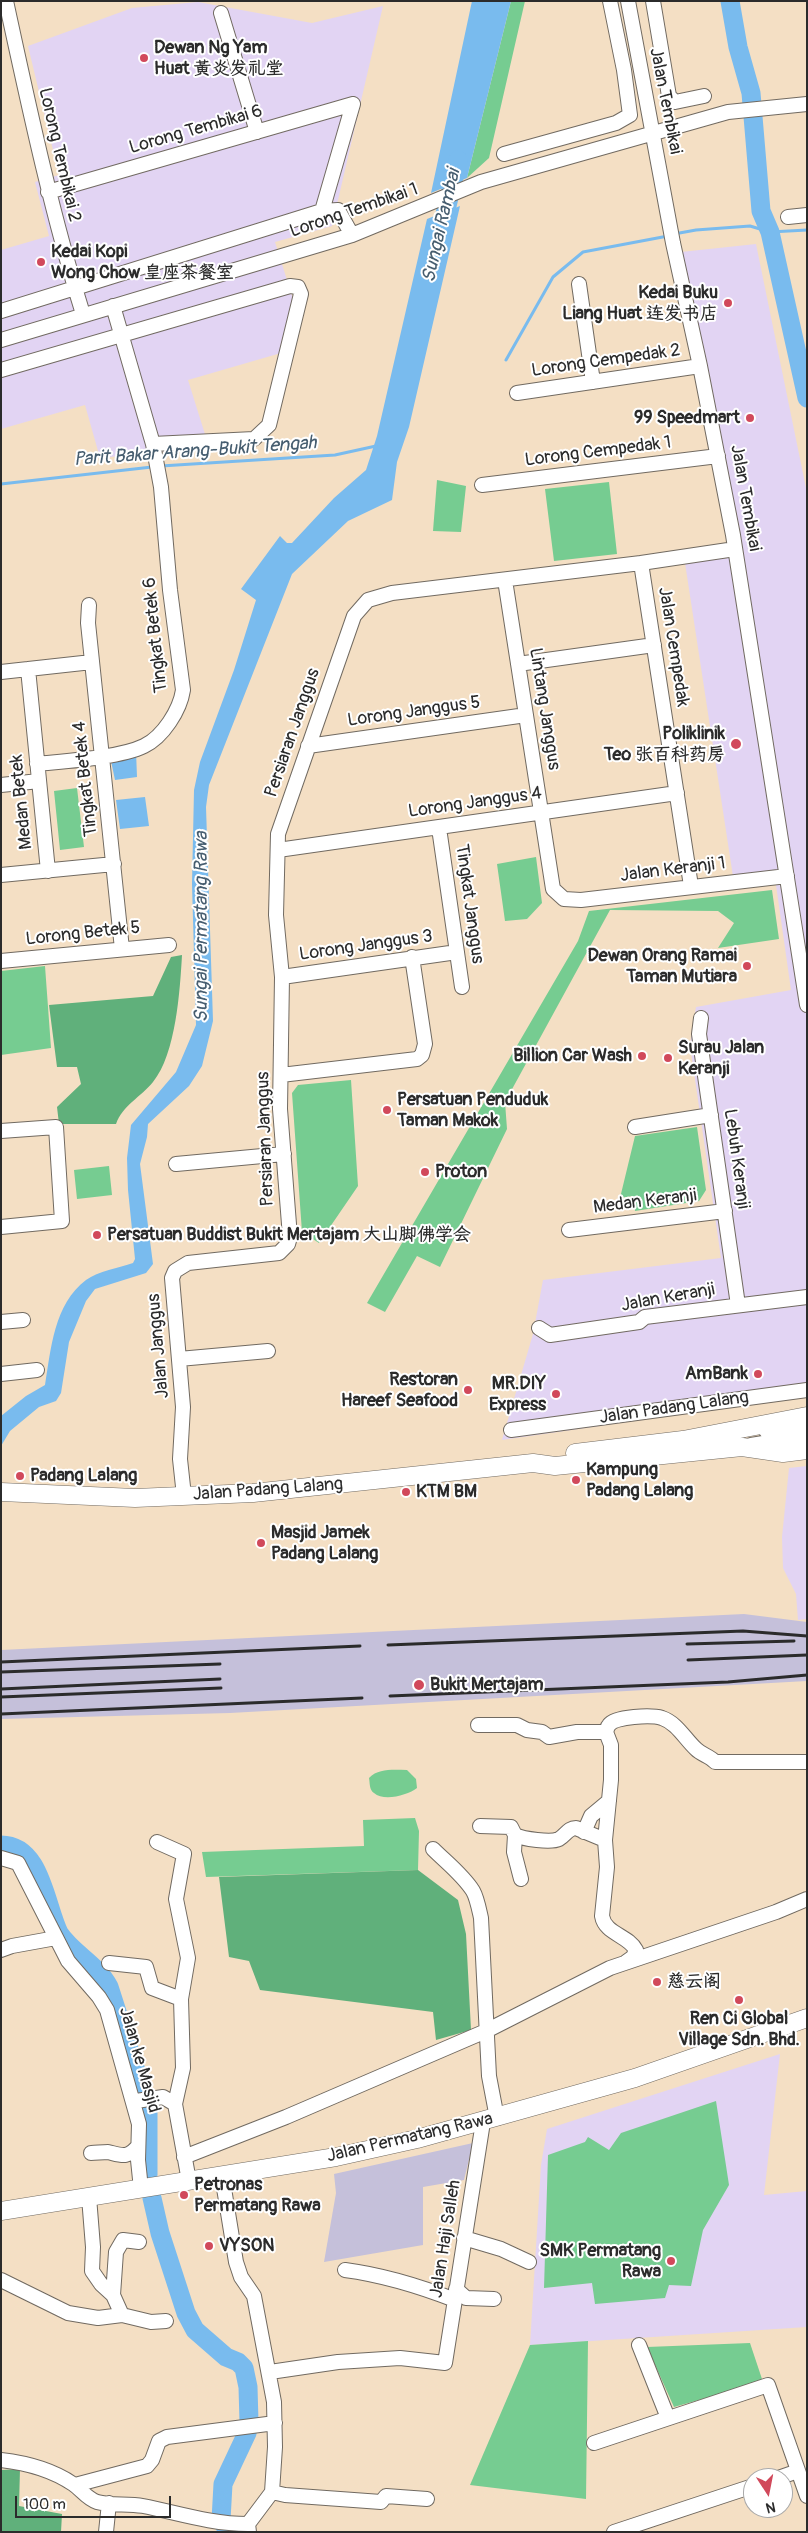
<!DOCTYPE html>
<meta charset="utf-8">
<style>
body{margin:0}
#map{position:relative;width:808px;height:2533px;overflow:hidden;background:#f4dfc4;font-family:Pangolin,sans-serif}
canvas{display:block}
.frame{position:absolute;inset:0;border:2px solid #2b2b2b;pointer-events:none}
.north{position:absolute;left:743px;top:2468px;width:50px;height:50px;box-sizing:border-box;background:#fff;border:1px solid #aaa;border-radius:50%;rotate:169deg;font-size:14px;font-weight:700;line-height:20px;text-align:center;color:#2b2b2b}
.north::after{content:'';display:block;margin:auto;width:18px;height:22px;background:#d1495b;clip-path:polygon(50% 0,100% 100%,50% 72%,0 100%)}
.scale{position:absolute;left:15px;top:2496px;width:156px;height:22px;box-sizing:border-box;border:2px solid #2b2b2b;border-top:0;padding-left:6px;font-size:15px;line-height:18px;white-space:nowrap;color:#2b2b2b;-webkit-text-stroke:4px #fff;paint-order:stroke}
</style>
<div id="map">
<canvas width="808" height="2533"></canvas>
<div class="frame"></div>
<div class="north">N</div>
<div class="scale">100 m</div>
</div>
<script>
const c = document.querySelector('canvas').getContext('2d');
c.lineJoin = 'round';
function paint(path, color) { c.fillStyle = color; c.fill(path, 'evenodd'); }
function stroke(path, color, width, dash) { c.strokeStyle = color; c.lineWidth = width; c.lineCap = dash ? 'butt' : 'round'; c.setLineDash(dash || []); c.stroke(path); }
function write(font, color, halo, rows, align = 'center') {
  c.font = font + ' Pangolin,"LXGW WenKai TC",sans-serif'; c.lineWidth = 4; c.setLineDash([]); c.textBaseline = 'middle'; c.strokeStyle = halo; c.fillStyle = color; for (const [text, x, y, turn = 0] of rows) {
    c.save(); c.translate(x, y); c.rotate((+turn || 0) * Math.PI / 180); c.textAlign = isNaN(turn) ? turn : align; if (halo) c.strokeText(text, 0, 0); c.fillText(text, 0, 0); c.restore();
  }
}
const built = new Path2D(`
 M198,2l114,21 71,-17 -51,220 -57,16 18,57 -12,54 -93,27 21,67 -109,11 -15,-53 -84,24v-179l48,-14 -14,-54 24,-7 -31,-129 104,-38z
 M756,244l51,249v903l-305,44 31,-106 10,-54 178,-22 -31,-213 6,-38 95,-17 -16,-112 -41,5 -49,-320 59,-7 -63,-304z
 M807,1466v153l-9,1 -2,-26 -13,-26 -1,-31 7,-69z
 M780,2054l-16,141 43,-4v136l-277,18 11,-180 6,-36z`);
const industrial = new Path2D(`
 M744,1614l63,8v59l-577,32 -229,6v-69z
 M473,2143l-9,37 -41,7v58l-99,17 12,-69 -2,-19z`);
const green = new Path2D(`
 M511,1h14l-36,157 -22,20z
 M437,480l29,6 -5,46 -28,-1z
 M609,482l8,72 -63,7 -9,-72z
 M77,788l7,59 -24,3 -6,-59z
 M536,857l6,46 -15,16 -22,2 -8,-57z
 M772,890l7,49 -61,9 16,-25 -16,-12 -108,-1 -105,192 2,27 -67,138 -23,-11 -32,56 -18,-9 211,-362 11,-30z
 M45,966l6,82 -50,7v-84z
 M351,1080l7,106 -39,57 -17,-11 -10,-139 6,-8z
 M697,1127l9,63 -7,11 -64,10 -2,-15 -13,2 15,-62z
 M109,1166l3,29 -35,4 -3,-29z
 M407,1770l9,9 1,9c-9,7 -33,14 -43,5 -5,-3 -4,-10 -5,-15 10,-10 24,-8 38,-8z
 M415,1818l4,13 -1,39 -212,7 -4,-25 162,-6 -1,-26z
 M716,2101l13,84 -26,45 -12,56 -22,-1 -4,13 -70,6 -3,-21 -48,5 4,-133 37,-13 3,-5 21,13 12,-17z
 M588,2341l-2,158 -116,-14 60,-140z
 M750,2343l13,39 -89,25 -27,-60z`);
const forest = new Path2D(`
 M182,955c-2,35 -6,99 -29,127 -12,15 -30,23 -37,42h-57l-2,-17 24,-23 -4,-17h-20l-8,-62 104,-9 18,-39z
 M418,1870l40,30 8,34 5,96 -35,10 -3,-28 -173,-22 -11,-29 -20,-4 -10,-80z
 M20,2469l-1,37 43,8 -1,18h-60v-62z`);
const water = new Path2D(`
 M472,1h39l-44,177 -36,15z
 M460,206l-51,221 -12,35 -5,38 -44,21 -56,53 -83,211 -3,22 7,214 -11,45 -13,20 -41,38 -1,13 -7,27 13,100 -7,9 -51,16 -9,12 -17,41 -8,51 -5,8 -17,6 -29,24 -9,15v-30l25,-20 19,-11c6,-36 9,-81 41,-105 12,-9 33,-12 47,-17l2,-4 -7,-69 -1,-32 4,-33 45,-53 20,-47 -4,-141 2,-94 6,-28 34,-92 22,-70 -15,-11 39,-53 7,7h5l42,-45 32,-28 11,-34 50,-217z
 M136,751l1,26 -22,3 -4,-19z
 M145,797l4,29 -29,3 -4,-29z`);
const stream = new Path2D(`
 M674,234l22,-4 54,-4 20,6 37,-2
 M506,360l47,-83 30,-25 85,-16
 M161,466l174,-11 41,-9
 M1,484l151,-17`);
const river = new Path2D(`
 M730,1l8,46 13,46 10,118 9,21 37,166
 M440,235l18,-75
 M1,1845c40,0 44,59 58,88 14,21 38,31 50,54l39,121v67
 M152,2198l8,35 26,80 9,17 31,27 12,5 6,6 4,19 1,35 -2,11 -24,51 -2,36 8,12`);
const minor = new Path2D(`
 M6,1c23,106 45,210 77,313
 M628,1l45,242 27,123 33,169 74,470
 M653,1l16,95 6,6 29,-6
 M221,13l36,119
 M504,154l112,-31 14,-8 -6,-45 -14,-69
 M48,192l305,-88
 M322,211l31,-107
 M788,217l19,-2
 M579,284l14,98
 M1,311l321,-100 16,-1 14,25
 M1,340l351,-105 129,-53 247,-70 79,-8
 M1,370l289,-84 8,1 3,7 -32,131 -15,14 -101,5
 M517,393l183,-27
 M482,485l236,-29
 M641,563l50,323
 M505,580l48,309 11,10 17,1 206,-24
 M89,605l-1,18 34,326
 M518,664l136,-19
 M28,669l20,202
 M1,672l91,-10
 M308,746l218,-31
 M37,764c29,-3 82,-6 107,-18 19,-9 36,-36 39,-56l-13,-100 -9,-103 -8,-43 -40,-138
 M1,785l38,-4
 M439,828l23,159
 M278,850l399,-57
 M1,875l113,-11
 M1,961l168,-16
 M282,977l175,-25
 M701,1018l-2,16 39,271
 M281,1075l136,-16 5,-4 3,-11 -13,-87
 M635,1127l76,-12
 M1,1131l55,-4 6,94 -61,6
 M176,1164l108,-10
 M569,1230l156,-19
 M1,1322l22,-2
 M539,1328l11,7 89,-13 6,-5 162,-20
 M179,1359l89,-8
 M1,1374l36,-4
 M511,1430l296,-40
 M766,1431l41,-5
 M751,1445l56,-9
 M184,1496l-4,-37 3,-52 -11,-129 3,-7 13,-8 91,-10 9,-9 2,-7 -10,-128 2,-132 -6,-62 2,-81 76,-218 14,-16 24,-7 249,-30 94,-14
 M478,1725h39l10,5 15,2 7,5 28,-5h29
 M480,1826l31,1 4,8 -1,17 7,27
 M584,1832l7,-16 18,-15
 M515,1835c8,4 36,8 44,4 7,-4 9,-11 17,-11l29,12
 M157,1842l27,12 -8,45 12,59 -7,41 2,69 -8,36
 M433,1849c13,13 30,26 40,42 4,7 6,18 8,27l8,158 8,42
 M1,1858l17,5 50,98 31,36 8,13 32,114 -1,36 3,29
 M1,1950l11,-4 44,-8
 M626,1962l7,-5 3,-7c-8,-15 -31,-16 -34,-34l5,-49 -2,-27 6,-60v-35l-5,-13c1,-2 1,-5 3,-7 6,-9 43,-10 53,-7 15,5 23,21 34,31 6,6 14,7 19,13h92
 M109,1963l37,4 6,21 29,11
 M134,2103l2,-2 27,-4 12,7 14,77
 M91,2153c5,0 11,-1 17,-1 13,3 20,7 30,-6
 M184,2157l102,-40 200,-86 124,-63 166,-56 31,-13
 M222,2176l14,86 5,15 13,19 20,106 1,45 -3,45 -24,32 1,8
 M89,2197l4,50 -1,24 9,13 12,11 9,20
 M464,2238l37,11 28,13
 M345,2270c38,5 74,16 110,30
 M1,2280l67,33 30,5 24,-3 29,7 15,-1
 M456,2289l10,9 28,1
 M113,2295l3,-43 7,-12 16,2
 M639,2345l29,73
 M270,2372l68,-10 62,-4 45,5 38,-241
 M594,2443l174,-58 39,111
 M1,2460c26,3 50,9 72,24 9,6 13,14 24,18 14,4 31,1 46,4 35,7 68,18 105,18
 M778,2478l20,-7
 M75,2485l72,-19 5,-6 7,-19 8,-4 108,-14
 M272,2492l13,3 96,7 5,-6 41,3
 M106,2532l3,-29
 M614,2532l139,-46`);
const major = new Path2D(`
 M575,1453l108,-13 124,-24
 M1,1492l134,6 118,-5 280,-30 22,3 187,-19 41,6 24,-3
 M1,2211l335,-54 81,-18 218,-61 172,-60`);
const rail = new Path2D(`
 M687,1644l107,-3
 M388,1645l355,-14 64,5
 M688,1660l119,-5
 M1,1662l359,-16
 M1,1672l219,-8
 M1,1689l219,-10
 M390,1696l338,-14 79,-7
 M1,1697l220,-9
 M1,1714l361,-16`);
const markers = [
 [144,58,5,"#d1495b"],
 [41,262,5,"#d1495b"],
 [728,303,5,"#d1495b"],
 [750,418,5,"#d1495b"],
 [736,744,6,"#d1495b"],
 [747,966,5,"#d1495b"],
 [642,1056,5,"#d1495b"],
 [668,1058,5,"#d1495b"],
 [387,1110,5,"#d1495b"],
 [425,1172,5,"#d1495b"],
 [97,1235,5,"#d1495b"],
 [758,1374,5,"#d1495b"],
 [468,1390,5,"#d1495b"],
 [556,1394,5,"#d1495b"],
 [20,1476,5,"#d1495b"],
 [576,1480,5,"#d1495b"],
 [406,1492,5,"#d1495b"],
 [261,1543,5,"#d1495b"],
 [419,1685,6,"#d1495b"],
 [657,1982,5,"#d1495b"],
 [739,2000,5,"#d1495b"],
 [184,2195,5,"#d1495b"],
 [209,2246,5,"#d1495b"],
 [671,2261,5,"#d1495b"]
];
const poiNames = [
 ["Dewan Ng Yam",154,48],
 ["Huat 黄炎发礼堂",154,69],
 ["Kedai Kopi",51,252],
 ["Wong Chow 皇座茶餐室",51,273],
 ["Kedai Buku",718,293,"right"],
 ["Liang Huat 连发书店",718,314,"right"],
 ["99 Speedmart",740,418,"right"],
 ["Poliklinik",725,734,"right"],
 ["Teo 张百科药房",725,755,"right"],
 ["Dewan Orang Ramai",737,956,"right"],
 ["Taman Mutiara",737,977,"right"],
 ["Surau Jalan",678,1048],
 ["Keranji",678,1069],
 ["Billion Car Wash",632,1056,"right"],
 ["Persatuan Penduduk",397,1100],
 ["Taman Makok",397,1121],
 ["Proton",435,1172],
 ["Persatuan Buddist Bukit Mertajam 大山脚佛学会",107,1235],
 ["AmBank",748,1374,"right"],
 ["Restoran",458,1380,"right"],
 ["Hareef Seafood",458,1401,"right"],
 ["MR.DIY",546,1384,"right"],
 ["Express",546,1405,"right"],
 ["Kampung",586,1470],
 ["Padang Lalang",586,1491],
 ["Padang Lalang",30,1476],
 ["KTM BM",416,1492],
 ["Masjid Jamek",271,1533],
 ["Padang Lalang",271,1554],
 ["Bukit Mertajam",430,1685],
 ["慈云阁",667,1982],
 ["Ren Ci Global",739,2019,"center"],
 ["Village Sdn. Bhd.",739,2040,"center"],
 ["Petronas",194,2185],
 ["Permatang Rawa",194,2206],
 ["VYSON",219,2246],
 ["SMK Permatang",661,2251,"right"],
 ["Rawa",661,2272,"right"]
];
const streetNames = [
 ["Jalan Tembikai",665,101,79],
 ["Lorong Tembikai 6",196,130,-16],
 ["Lorong Tembikai 2",59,155,77],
 ["Lorong Tembikai 1",354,211,-19],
 ["Lorong Cempedak 2",606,361,-8],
 ["Lorong Cempedak 1",598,452,-7],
 ["Jalan Tembikai",745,498,80],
 ["Tingkat Betek 6",156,635,-96],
 ["Jalan Cempedak",673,647,81],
 ["Lintang Janggus",544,709,81],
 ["Lorong Janggus 5",414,712,-8],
 ["Persiaran Janggus",293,733,-71],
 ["Tingkat Betek 4",86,779,-96],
 ["Medan Betek",22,802,-96],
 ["Lorong Janggus 4",475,803,-8],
 ["Jalan Keranji 1",673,870,-7],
 ["Tingkat Janggus",469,904,82],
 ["Lorong Betek 5",83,934,-6],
 ["Lorong Janggus 3",366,946,-8],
 ["Persiaran Janggus",266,1139,-92],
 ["Lebuh Keranji",736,1159,82],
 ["Medan Keranji",645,1202,-7],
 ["Jalan Keranji",668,1298,-10],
 ["Jalan Janggus",159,1346,-95],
 ["Jalan Padang Lalang",674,1408,-8],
 ["Jalan Padang Lalang",268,1490,-4],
 ["Jalan ke Masjid",139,2060,74],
 ["Jalan Permatang Rawa",410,2138,-13],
 ["Jalan Haji Salleh",446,2239,-81]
];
const waterNames = [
 ["Sungai Rambai",442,226,-77],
 ["Parit Bakar Arang-Bukit Tengah",195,452,-4],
 ["Sungai Permatang Rawa",202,927,-90]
];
paint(built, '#e2d4f3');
paint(industrial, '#c5c0da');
paint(green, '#76cc91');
paint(forest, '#60b07b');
paint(water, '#79bbee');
stroke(stream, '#79bbee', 3);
stroke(river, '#79bbee', 19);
stroke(minor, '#716a61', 16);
stroke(major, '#716a61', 19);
stroke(minor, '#fff', 14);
stroke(major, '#fff', 18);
stroke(rail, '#2b2b2b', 3);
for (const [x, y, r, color] of markers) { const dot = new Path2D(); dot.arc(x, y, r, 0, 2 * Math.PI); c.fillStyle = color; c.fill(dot); stroke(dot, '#fff', 2); }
write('bold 18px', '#2b2b2b', '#fff', poiNames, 'left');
write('18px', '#2b2b2b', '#fff', streetNames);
write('italic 19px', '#465d6f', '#fff', waterNames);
</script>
